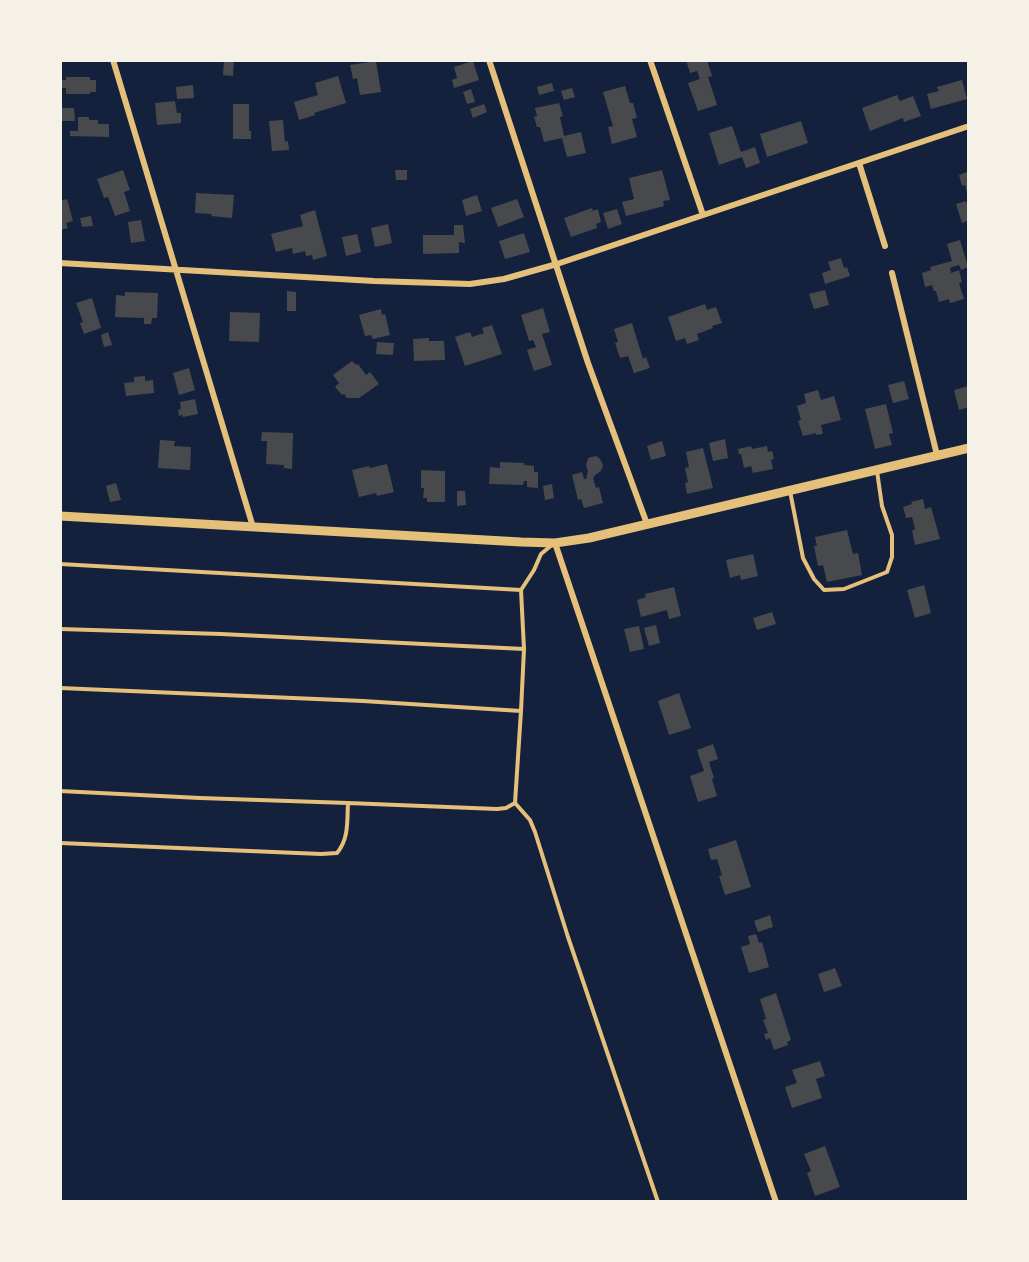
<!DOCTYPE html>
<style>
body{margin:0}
#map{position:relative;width:1029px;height:1262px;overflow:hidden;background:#14213d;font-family:"PT Serif",serif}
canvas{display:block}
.frame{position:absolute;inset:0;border:62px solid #f6f1e7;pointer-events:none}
</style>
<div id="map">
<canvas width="1029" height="1262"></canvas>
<div class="frame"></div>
</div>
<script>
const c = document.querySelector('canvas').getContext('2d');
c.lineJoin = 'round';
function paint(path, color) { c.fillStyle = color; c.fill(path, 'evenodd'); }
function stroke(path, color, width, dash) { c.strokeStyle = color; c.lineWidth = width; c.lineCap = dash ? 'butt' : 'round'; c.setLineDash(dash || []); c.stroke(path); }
const building = new Path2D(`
 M224,60h10l-1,16 -10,-1z
 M686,60h21l5,16 -4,1 9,28 -19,6 -10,-28 12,-4 -3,-8 -7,2z
 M376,61l5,31 -21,3 -3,-17 -4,1 -3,-14z
 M473,61l6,19 -25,8 -2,-8 5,-2 -3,-11z
 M338,76l8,27 -32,10 1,2 -16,5 -5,-18 24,-7 -3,-12z
 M66,77h24v3h6v12h-6v2h-24v-6h-4v-8h4z
 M962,80l5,19 -36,10 -4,-15 12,-3 -2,-4z
 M552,83l2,8 -15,4 -2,-8z
 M193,85l1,13 -17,1 -1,-12z
 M625,86l5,17h3l4,15 -5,1 5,18 -25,7 -4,-17 5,-1 -10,-34z
 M572,88l3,9 -11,3 -3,-9z
 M471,89l4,13 -8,2 -4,-12z
 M897,95l3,6 13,-5 8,20 -17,6 -1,-4 -33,13 -8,-23z
 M175,101l2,12h4v10l-24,2 -2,-22z
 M559,103l4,13 -3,1 4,19 17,-4 5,21 -19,4 -5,-19 -18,4 -4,-15h-3l-3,-10 3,-1 -2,-8z
 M233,104h16v27h2v8h-18z
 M484,104l3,8 -14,6 -3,-9z
 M61,108h13l1,13h-14z
 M78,117h11v3h9v4h11v13l-39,-1v-5h8z
 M283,120l2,22 3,-1 1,9 -17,1 -3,-30z
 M801,121l7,22 -41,14 -7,-23z
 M732,126l9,26 14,-5 5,16 -14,5 -4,-11 -23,8 -10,-32z
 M967,169h2l-1,28 -3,-12 -3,1 -3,-11 8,-3z
 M123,170l7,20 -6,2 6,19 -15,5 -7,-19 -4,1 -7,-19z
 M395,170h12v10h-11z
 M662,170l8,30 -7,1 1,5 -38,10 -4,-14 12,-3 -5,-21z
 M196,193l38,2 -2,23 -21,-2 1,-2 -17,-1z
 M477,195l5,16 -16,5 -4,-16z
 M67,199l6,22 -7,2 2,5 -8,2v-29z
 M517,199l7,18 -26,10 -7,-19z
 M966,201l3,8v11l-7,3 -6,-19z
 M592,208l1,3 5,-2 3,13 -5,2 1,4 -26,9 -7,-19z
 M617,209l5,15 -14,5 -5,-16z
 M315,210l12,46 -14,4 -1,-5 -6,1 -1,-5 -12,3 -1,-6 -16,4 -5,-18 32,-8 -3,-11z
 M91,216l2,10 -11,1 -2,-9z
 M141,220l4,21 -14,2 -3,-21z
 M388,224l4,19 -17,4 -4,-19z
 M454,225h9l2,18 -6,-1v11l-36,1v-19h31z
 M524,233l6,19 -25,7 -6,-18z
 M357,234l4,18 -15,4 -4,-19z
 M960,240l8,27 -7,3 -2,-5 -9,3 1,5 8,-3 3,12 -3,1 5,16 -14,4 -1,-4 -10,3 -3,-11h-2l-2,-6 -7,2 -3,-14 9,-3 -1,-3 22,-6 -5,-17z
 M841,258l3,10 3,-1 3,9 -25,8 -3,-11 9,-3 -3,-8z
 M825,290l4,15 -15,4 -5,-15z
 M287,291l9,1v19h-9z
 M125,292l33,1 -1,25h-5l-1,6h-7v-6l-29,-1 1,-22 9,1z
 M92,298l9,30 -17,6 -4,-11 3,-1 -7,-19z
 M705,304l2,6 9,-3 6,16 -10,3 1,2 -16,6 2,6 -12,4 -2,-6 -9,3 -8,-24z
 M543,308l7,24 -8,2 10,31 -18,6 -7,-21 9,-3 -3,-7 -4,1 -8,-26z
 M381,309l1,6 3,-1 5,21 -17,4 -2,-4 -6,1 -6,-21z
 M230,312l30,1 -1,29 -30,-1z
 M632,323l11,36 3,-2 4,11 -16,5 -6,-17 -8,2 -5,-15 3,-1 -4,-13z
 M492,325l10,29 -37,12 -10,-29 15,-5 2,5 12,-4 -2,-5z
 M108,332l4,13 -8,2 -3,-12z
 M429,338v3h15l1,19 -31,1 -1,-22z
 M377,342l17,1 -1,12 -17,-1z
 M352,361l4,4 2,-1 8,11 4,-3 9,12 -20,14h-12l-3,-4 -2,1 -7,-8 4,-4 -6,-8z
 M189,368l6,22 -16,5 -6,-22z
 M145,376v5l8,-1 1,13 -28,3 -2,-13 10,-1v-5z
 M904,381l5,18 -16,4 -5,-18z
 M969,386v21l-10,3 -5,-20z
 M818,390l3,10 13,-4 7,24 -20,5 2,9 -7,1v-2l-13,3 -5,-15 3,-1 -4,-14 9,-3 -2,-9z
 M195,399l3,15 -15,3 -1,-2 -3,1 -1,-6 3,-1 -1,-7z
 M886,404l7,29 -4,1 3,11 -17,4 -10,-40z
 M262,432l31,1 -1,36 -8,-1v-3l-18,-1 1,-23h-6z
 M725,439l3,19 -15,3 -4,-18z
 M160,440l15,1 -1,5 17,1 -1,23 -32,-2z
 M662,441l4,15 -15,4 -4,-14z
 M751,446l1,3 15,-3 1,6 4,-1 2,8 -3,1 2,9 -20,4 -2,-7 -7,2 -3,-14h-2l-1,-5z
 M703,448l10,40 -26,6 -2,-11 3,-1 -3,-14 4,-1 -3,-15z
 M596,456l4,3 3,6 -2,6 -6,4 -2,3 3,10 3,-1 4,16 -19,5 -3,-9 -3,1 -6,-25 10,-3 2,7h2l2,-8 -2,-5 2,-8z
 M500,462l24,1v2l10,1v6h4v16l-11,-1v-6h-3l-1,4 -34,-1 1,-17 10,1z
 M387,464l7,28 -17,4 -1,-3 -17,4 -7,-27 17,-4 1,2z
 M421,470l24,1v31h-18v-4h-4l1,-10h-3z
 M116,483l5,17 -11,2 -4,-16z
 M552,484l2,14 -9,2 -2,-14z
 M457,491h8l1,14 -9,1z
 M923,499l2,10 6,-2 9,32 -25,6 -3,-14 3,-2 -3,-12 -6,1 -3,-11 9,-3 -1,-2z
 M847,530l6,24 5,-1 4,22 -35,7 -4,-17 -5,1 -4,-20h3l-2,-9z
 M753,554l5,22 -17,4 -1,-5 -10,3 -4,-18z
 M924,585l7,28 -16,5 -8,-28z
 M674,587l7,29 -12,3 -2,-9 -26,7 -4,-17 9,-3 -1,-3z
 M772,612l4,12 -19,6 -4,-12z
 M656,625l4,18 -11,3 -5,-18z
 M639,626l5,23 -14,3 -6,-23z
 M679,693l12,35 -22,7 -11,-34z
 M713,744l5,15 -9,3 5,16 -2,1 5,17 -19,6 -8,-26 14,-5 -7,-21z
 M736,840l15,47 -26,8 -6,-19 3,-1 -5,-16 -6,1 -3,-11z
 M770,915l3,12 -15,5 -4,-11z
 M756,934l3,9 3,-1 7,25 -20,6 -8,-26 9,-3 -2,-8z
 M835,968l7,18 -18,6 -6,-18z
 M776,993l15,47 -4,2 1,3 -14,5 -4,-12 -4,2 -2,-6 4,-1 -5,-13 3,-1 -6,-20z
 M820,1061l5,15 -9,3 6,19 -30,10 -7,-21 12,-4 -5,-13z
 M825,1146l15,41 -25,9 -8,-23 4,-2 -7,-17z`);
const service = new Path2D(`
 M790,491l13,67 11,21 10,11 20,-1 43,-17 5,-15v-22l-10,-29 -5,-35
 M60,564l461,26 13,-20 7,-16 12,-10
 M521,590l3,59
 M60,629l161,5 303,15 -3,62
 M60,688l303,13 158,10 -6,92 15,17 5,12 33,105 90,265
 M60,791l140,7 148,5c-1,18 1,36 -11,50l-16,1 -261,-11
 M348,803l149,6 9,-1 9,-5`);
const minor = new Path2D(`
 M113,60l140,467
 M489,60l99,303 59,161
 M650,60l53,155
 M859,163l26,83
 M60,263l314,18 96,3 34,-5 53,-15 412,-138
 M892,273l45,182
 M555,543l221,659`);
const tertiary = new Path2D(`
 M60,516l461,26 34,1 34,-5 380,-90`);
paint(building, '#48494c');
stroke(service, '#e5c07b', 4);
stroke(minor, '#e5c07b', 6);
stroke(tertiary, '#e5c07b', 9);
</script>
